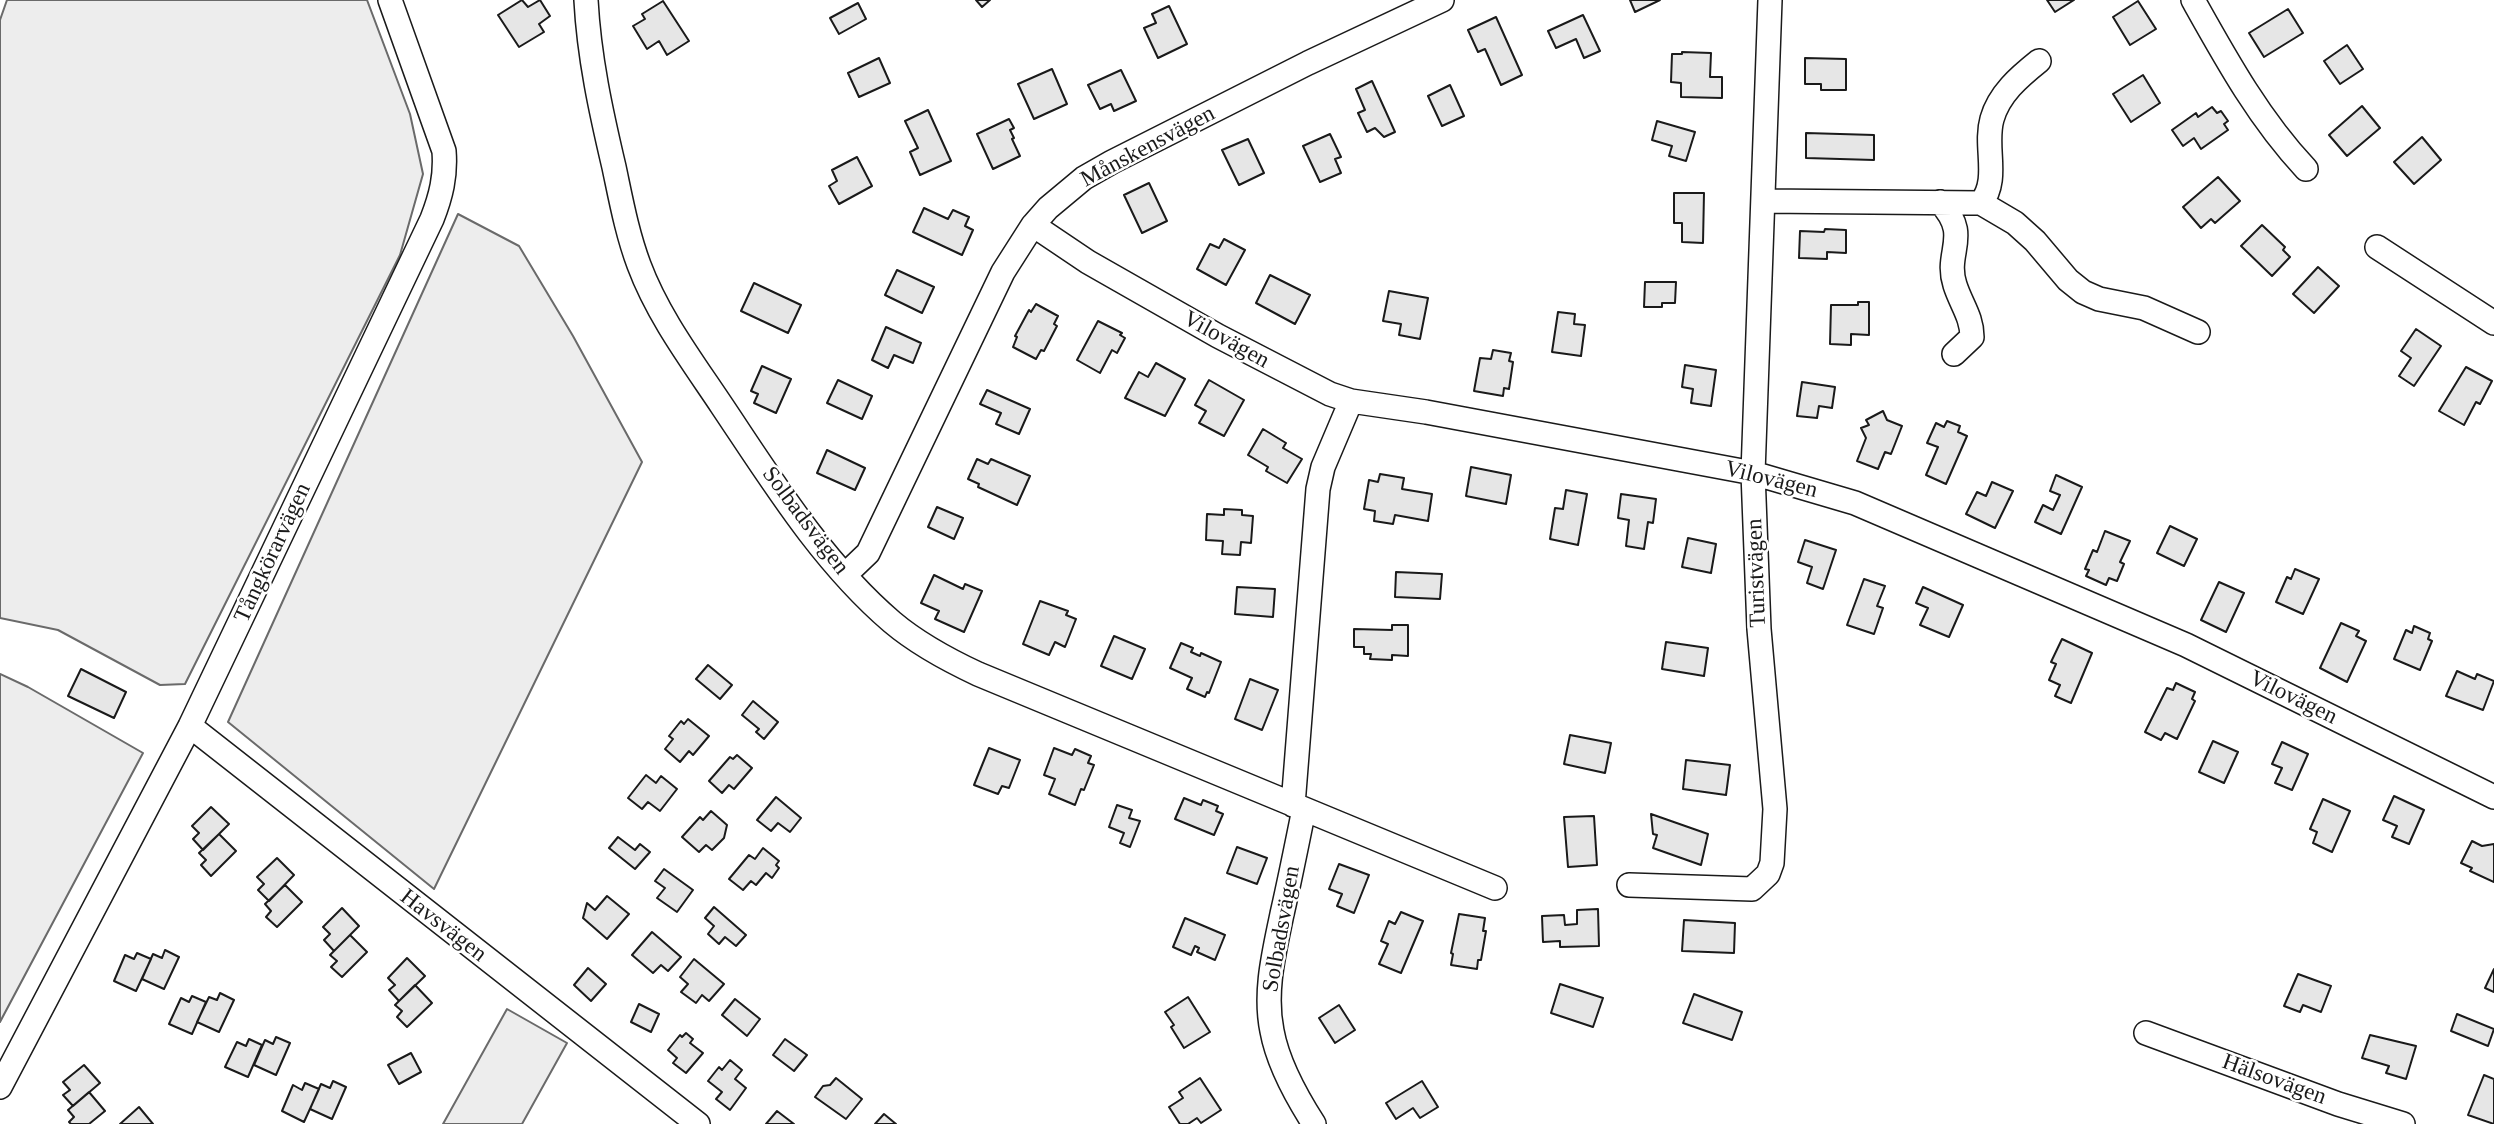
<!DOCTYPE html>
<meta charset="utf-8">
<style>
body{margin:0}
canvas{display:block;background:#fff}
</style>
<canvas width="2494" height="1124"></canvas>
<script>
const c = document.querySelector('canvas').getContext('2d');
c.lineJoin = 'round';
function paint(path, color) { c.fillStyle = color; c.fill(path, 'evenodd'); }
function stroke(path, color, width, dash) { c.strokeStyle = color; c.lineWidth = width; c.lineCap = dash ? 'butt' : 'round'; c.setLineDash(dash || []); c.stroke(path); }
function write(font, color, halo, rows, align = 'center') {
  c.font = font + ' "Times New Roman",serif'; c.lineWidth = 5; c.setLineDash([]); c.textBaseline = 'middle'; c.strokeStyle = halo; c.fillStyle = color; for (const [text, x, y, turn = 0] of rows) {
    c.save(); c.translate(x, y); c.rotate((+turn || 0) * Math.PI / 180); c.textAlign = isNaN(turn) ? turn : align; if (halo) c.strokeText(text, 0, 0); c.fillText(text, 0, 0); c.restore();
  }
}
const built = new Path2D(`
 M7,0h360l43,114 13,60 -23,81 -215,429 -25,1 -102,-55 -58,-12v-598z
 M458,214l61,32 54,90 69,126 -208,427 -206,-167z
 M0,674l28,13 115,66 -143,269z
 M507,1009l60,34 -45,81h-79z`);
const building = new Path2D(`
 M522,0l6,7 12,-7 10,16 -11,8 5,8 -25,15 -21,-32z
 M976,0h14l-8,7z
 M1630,0h30l-25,12z
 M2047,0h27l-19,12z
 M663,1l26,40 -22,14 -8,-14 -12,8 -14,-23 12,-7 -3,-5z
 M2138,1l18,28 -26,16 -17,-28z
 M858,3l8,16 -27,15 -9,-16z
 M1169,6l18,38 -29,14 -14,-30 12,-5 -4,-9z
 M2288,9l15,24 -39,24 -15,-24z
 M1583,15l17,36 -16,7 -8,-19 -20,9 -8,-17z
 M1496,17l26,58 -21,10 -16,-36 -7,3 -10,-22z
 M2347,45l16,24 -23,15 -16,-23z
 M1682,52l29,1 -1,24h12v21l-41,-1v-14l-10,-1 1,-28h10z
 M879,58l11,25 -31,14 -11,-24z
 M1805,58l41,1v31h-25v-6h-16z
 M1052,69l15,35 -33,15 -16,-35z
 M1121,70l15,31 -22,10 -3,-7 -11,5 -12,-24z
 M2143,75l17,28 -29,19 -18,-28z
 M1372,81l23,51 -11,5 -9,-9 -8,4 -9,-19 7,-3 -9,-21z
 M1450,85l14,31 -22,10 -14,-30z
 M2362,106l18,22 -33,28 -18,-21z
 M2212,107l5,6 4,-2 7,10 -4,3 4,6 -27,19 -7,-11 -11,8 -11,-16 24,-17 2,4z
 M928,110l23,51 -31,14 -10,-23 8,-4 -13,-27z
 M1009,119l5,9 -4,2 4,8 -2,1 8,17 -27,13 -16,-35z
 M1657,121l38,11 -9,29 -17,-5 3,-10 -20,-6z
 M1806,133l68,2v25l-68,-2z
 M1330,134l11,23 -6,2 6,14 -21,9 -17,-36z
 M2422,137l19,23 -27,24 -20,-22z
 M1248,139l16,34 -25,12 -17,-35z
 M857,157l15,29 -33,18 -10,-18 8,-5 -5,-11z
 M2218,177l22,24 -25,22 -4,-4 -10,9 -18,-21z
 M1149,183l18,38 -25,12 -18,-38z
 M1674,193h30l-1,50 -21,-1v-19h-8z
 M924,208l24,11 5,-9 16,7 -4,9 8,4 -11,25 -49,-23z
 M2262,225l23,22 -2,3 7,7 -18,19 -31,-30z
 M1825,229l21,1v23l-19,-1v7l-28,-1 1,-27 24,1z
 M1224,239l21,11 -19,35 -29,-16 13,-25 9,4z
 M2318,267l21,19 -25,27 -21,-19z
 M897,270l37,17 -12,26 -37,-18z
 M1270,275l40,20 -15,29 -39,-21z
 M1645,282h31l-1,21h-13v4h-18z
 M754,283l47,22 -13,28 -47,-22z
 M1389,291l39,7 -8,41 -21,-4 2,-11 -18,-3z
 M1858,302h11v33l-18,-1v11l-21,-1 1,-39h27z
 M1036,304l22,12 -4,8 3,2 -13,25 -3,-1 -5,9 -23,-12 4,-10 -2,-1 14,-26 2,2z
 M1558,312l17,2 -1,10 11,1 -4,31 -29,-4z
 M1098,321l24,12 -2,2 5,3 -8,15 -5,-3 -12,23 -23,-13z
 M886,327l35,16 -8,20 -19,-8 -6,13 -16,-8z
 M2416,329l25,17 -27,40 -15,-10 12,-18 -10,-7z
 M1493,350l18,3 -2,8 4,1 -4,27 -5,-1 -1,8 -29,-5 6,-33 11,1z
 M1156,363l29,16 -20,37 -40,-18 14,-26 9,5z
 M1685,365l31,5 -5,36 -20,-3 2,-14 -11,-2z
 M762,366l29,13 -15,34 -22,-10 4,-9 -7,-3z
 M2466,367l26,14 -12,23 -4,-2 -12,23 -25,-14z
 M838,380l34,16 -10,23 -35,-16z
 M1209,380l35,20 -20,36 -25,-13 7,-12 -11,-6z
 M1802,382l33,5 -3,21 -13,-2 -2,12 -20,-2z
 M987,390l43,19 -11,25 -23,-10 5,-11 -21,-9z
 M1883,411l4,9 15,6 -11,28 -6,-2 -7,17 -21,-8 9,-23 -5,-10 8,-3 -3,-5z
 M1947,421l13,5 -2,6 9,4 -21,48 -20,-9 12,-28 -11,-4 9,-20 8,4z
 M1263,429l23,14 -3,5 19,11 -15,24 -21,-12 2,-4 -20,-12z
 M827,450l38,18 -10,22 -38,-17z
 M977,459l11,5 3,-5 39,17 -13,29 -39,-18 1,-3 -11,-5z
 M1471,467l40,8 -5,29 -40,-8z
 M1380,474l24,4 -2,11 30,5 -4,27 -33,-6 -2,9 -19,-3 1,-10 -11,-2 5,-29 9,2z
 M2056,475l26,12 -21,47 -26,-12 8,-17 10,5 7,-15 -10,-4z
 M1992,482l21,9 -18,37 -29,-14 11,-22 9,4z
 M1566,490l21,4 -9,51 -28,-6 5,-31 8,1z
 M1621,494l35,5 -3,24 -5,-1 -4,27 -18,-3 3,-26 -11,-2z
 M937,507l26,11 -9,21 -26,-12z
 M1224,509l18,1v5l11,1 -2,27 -10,-1 -1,13 -18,-1 1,-13 -17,-1 1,-26 17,1z
 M2170,526l27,13 -13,27 -27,-13z
 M2105,531l25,10 -10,21 4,2 -7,17 -8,-3 -3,7 -20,-9 3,-6 -4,-1 8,-19 4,2z
 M1688,538l28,6 -5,29 -29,-6z
 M1805,540l31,10 -13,39 -16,-6 5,-16 -14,-5z
 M2295,569l24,10 -16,35 -27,-12 11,-25 4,2z
 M1396,572l46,2 -2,25 -45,-2z
 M934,575l29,14 2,-5 17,7 -18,41 -29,-13 4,-8 -18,-8z
 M1864,579l21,7 -8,20 6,2 -9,26 -27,-9z
 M2219,582l25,11 -18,39 -25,-12z
 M1237,587l38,2 -2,28 -38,-3z
 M1923,587l40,18 -14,32 -29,-12 8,-17 -12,-5z
 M1040,601l28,10 -2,4 10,4 -11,28 -10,-5 -6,13 -26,-11z
 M2341,623l18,8 -3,5 10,5 -19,41 -27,-14z
 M1392,625h16v31l-16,-1v5l-22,-1 1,-5h-7v-7h-10v-18l38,1z
 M2414,626l16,7 -2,6 4,2 -12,29 -26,-11 12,-29 6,3z
 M1114,636l31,13 -13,30 -31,-13z
 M2062,639l30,14 -21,50 -16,-7 5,-11 -11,-5 7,-16 -5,-2z
 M1666,642l42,6 -4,28 -42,-7z
 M1181,643l12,5 -2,4 9,4 1,-3 20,9 -12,31 -2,-1 -2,5 -18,-8 5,-11 -22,-10z
 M708,665l24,20 -12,14 -24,-20z
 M81,669l45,23 -12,26 -46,-22z
 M2457,671l18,8 2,-5 17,7 -11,29 -37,-14z
 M1250,679l28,11 -16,40 -27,-11z
 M2176,683l19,9 -3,7 3,2 -18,38 -12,-6 -4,7 -16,-8 22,-44 6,2z
 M753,701l25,21 -14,17 -8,-7 3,-3 -17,-14z
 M688,719l21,17 -16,19 -4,-4 -9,11 -15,-13 8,-10 -4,-3 12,-15 3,3z
 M1570,735l41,8 -6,30 -41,-9z
 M2213,741l25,11 -14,31 -25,-11z
 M2282,742l26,12 -16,36 -17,-7 7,-15 -10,-4z
 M989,748l31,12 -11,28 -7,-2 -4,8 -24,-9z
 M1054,748l18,7 3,-6 16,7 -3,7 6,2 -10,25 -3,-1 -6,16 -26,-11 6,-15 -11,-4z
 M737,755l15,13 -18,21 -5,-4 -7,8 -13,-12 21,-24 3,2z
 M1686,760l44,5 -4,30 -43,-6z
 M646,775l10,8 5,-7 16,13 -17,22 -12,-9 -6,7 -14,-11z
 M2394,796l30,14 -15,34 -17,-7 5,-11 -14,-6z
 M776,797l25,21 -11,14 -12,-9 -7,8 -14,-11z
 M1184,798l17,7 2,-5 15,6 -2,5 7,3 -9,21 -39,-16z
 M2323,799l27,12 -18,41 -19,-9 4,-11 -7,-3z
 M1117,805l15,5 -3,8 11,3 -10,26 -10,-4 4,-10 -15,-6z
 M211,807l18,17 -26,26 -10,-11 6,-6 -7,-7z
 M711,811l16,14 -3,13 -12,12 -6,-5 -7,7 -17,-15 18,-20 3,3z
 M1651,814l57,20 -7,31 -48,-17 4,-13 -4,-1z
 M1594,816l3,49 -29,2 -4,-50z
 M219,834l17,17 -25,25 -10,-11 5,-5 -7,-7z
 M618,837l17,13 5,-6 10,8 -15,17 -26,-21z
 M2472,841l10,5 12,-2v38l-24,-11 2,-3 -11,-5z
 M1237,847l30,11 -10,26 -30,-11z
 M763,848l16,13 -3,4 3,3 -7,10 -6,-5 -10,12 -5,-4 -8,9 -14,-11 20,-24 6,4z
 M277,858l17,17 -25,26 -11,-11 6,-6 -7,-7z
 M1339,864l30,11 -15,38 -17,-7 5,-12 -13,-5z
 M664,869l29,21 -16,22 -20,-14 8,-10 -10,-7z
 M285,885l17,17 -25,25 -11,-10 5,-6 -6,-7z
 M607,896l22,18 -22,25 -24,-21 4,-15 8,7z
 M714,907l32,28 -10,11 -11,-9 -6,7 -11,-10 6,-8 -9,-8z
 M342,908l17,18 -25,25 -10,-11 6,-6 -7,-7z
 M1598,909l1,37 -39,1v-6l-17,1 -1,-26 22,-1 1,10 12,-1v-14z
 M1401,912l22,9 -22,52 -22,-9 9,-20 -7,-3 8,-20 6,3z
 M1459,914l26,4 -2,13h3l-5,29h-3l-1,9 -26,-4 2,-11 -2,-1z
 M1185,918l40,17 -10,25 -18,-8 2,-4 -4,-2 -4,9 -18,-8z
 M1684,920l51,3 -1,30 -52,-2z
 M652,932l29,25 -13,14 -7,-6 -8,8 -21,-18z
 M350,935l17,17 -25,25 -11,-10 6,-6 -7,-6z
 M165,950l14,7 -15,32 -22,-10 11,-25 9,4z
 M137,953l14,6 -15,32 -22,-10 11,-26 9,4z
 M407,958l18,18 -26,25 -10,-11 6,-5 -7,-7z
 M694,959l30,25 -15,17 -7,-6 -6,8 -15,-11 7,-8 -8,-7z
 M588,968l18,16 -15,17 -17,-16z
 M2494,969v23l-9,-4z
 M2298,974l33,12 -10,26 -18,-7 -3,7 -16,-6z
 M1560,984l43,14 -10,29 -42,-14z
 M415,985l17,18 -25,24 -10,-10 5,-6 -7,-6z
 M220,993l14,7 -15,32 -22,-10 12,-25 8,3z
 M1694,994l48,18 -10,28 -49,-17z
 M192,996l14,6 -14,32 -23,-10 12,-26 8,4z
 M1188,997l22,35 -26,16 -13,-21 3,-2 -9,-13z
 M735,999l25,20 -13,17 -25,-21z
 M639,1004l20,10 -8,18 -20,-10z
 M1339,1005l16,25 -20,13 -16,-25z
 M2457,1014l37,15 -6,17 -37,-15z
 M686,1033l7,6 -3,4 13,10 -17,20 -13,-10 4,-5 -9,-8 12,-15 2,2z
 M2370,1035l46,11 -10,33 -20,-6 3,-7 -27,-8z
 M276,1037l14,6 -14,32 -22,-10 11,-25 8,4z
 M249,1039l13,6 -14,32 -23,-10 12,-25 9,4z
 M785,1039l22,16 -13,16 -21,-16z
 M411,1053l10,19 -22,12 -11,-19z
 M730,1060l12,10 -7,9 11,9 -16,22 -14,-11 6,-7 -14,-11 11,-14 3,3z
 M84,1065l16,18 -27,23 -10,-11 7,-5 -7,-8z
 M2484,1075l10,4v45l-26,-9z
 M836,1078l26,21 -16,20 -31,-22 8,-11 7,-1z
 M1200,1078l21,32 -20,13 -4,-5 -9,6h-8l-11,-17 14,-9 -4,-6z
 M333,1081l13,6 -14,32 -22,-10 11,-25 9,4z
 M1422,1081l16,26 -18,11 -7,-10 -17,11 -10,-16z
 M305,1083l14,6 -15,33 -22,-11 11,-26 9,5z
 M89,1092l16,19 -16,13h-18l-2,-2 5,-5 -6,-7z
 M139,1107l14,17h-33z
 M777,1111l17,13h-28z
 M884,1114l12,10h-21z`);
const minor = new Path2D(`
 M586,0c3,57 15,112 28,167 7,33 13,66 25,98 19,51 53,96 83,141 51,76 100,156 170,216 26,22 56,38 86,52l517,214
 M2193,0c33,59 66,119 113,169
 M1763,201l218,2 34,20 20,18 33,39 15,12 16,7 45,9 54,24
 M1940,202c32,35 4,49 15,83 6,19 17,32 17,52l-18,17
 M1981,203c19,-24 3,-56 11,-84 7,-25 27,-42 47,-58
 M1033,225l55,37 130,74 112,58 21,7 75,11 327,61 102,30 331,142 308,152
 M2377,247l117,76
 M845,575l23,-22 135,-281 30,-47 15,-17 36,-30 28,-16 196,-99 134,-63
 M190,726l508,398
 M1293,805l25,-316 5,-22 28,-66
 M1304,809c-7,35 -14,70 -22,105 -8,39 -18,78 -10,117 6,33 24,65 42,93
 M1629,885l123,4 16,-15 4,-11 3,-54 -16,-180 -6,-156 17,-473
 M2146,1033l192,71 65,20
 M0,1087l190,-361 242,-507c9,-23 14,-43 12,-68l-54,-151`);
const streetNames = [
 ["Månskensvägen",1148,147,-28],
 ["Vilovägen",1226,340,29],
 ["Vilovägen",1771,480,14],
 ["Solbadsvägen",805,521,53],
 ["Tångkörarvägen",273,553,-65],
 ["Turistvägen",1757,573,-92],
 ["Vilovägen",2293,698,26],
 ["Havsvägen",443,926,38],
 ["Solbadsvägen",1282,929,-80],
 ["Hälsovägen",2274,1080,20]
];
paint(built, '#ededed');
stroke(built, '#6a6a6a', 2);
paint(building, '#e6e6e6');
stroke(building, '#1a1a1a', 2);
stroke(minor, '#1a1a1a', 26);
stroke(minor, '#fff', 23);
write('23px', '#1a1a1a', '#fff', streetNames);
</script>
